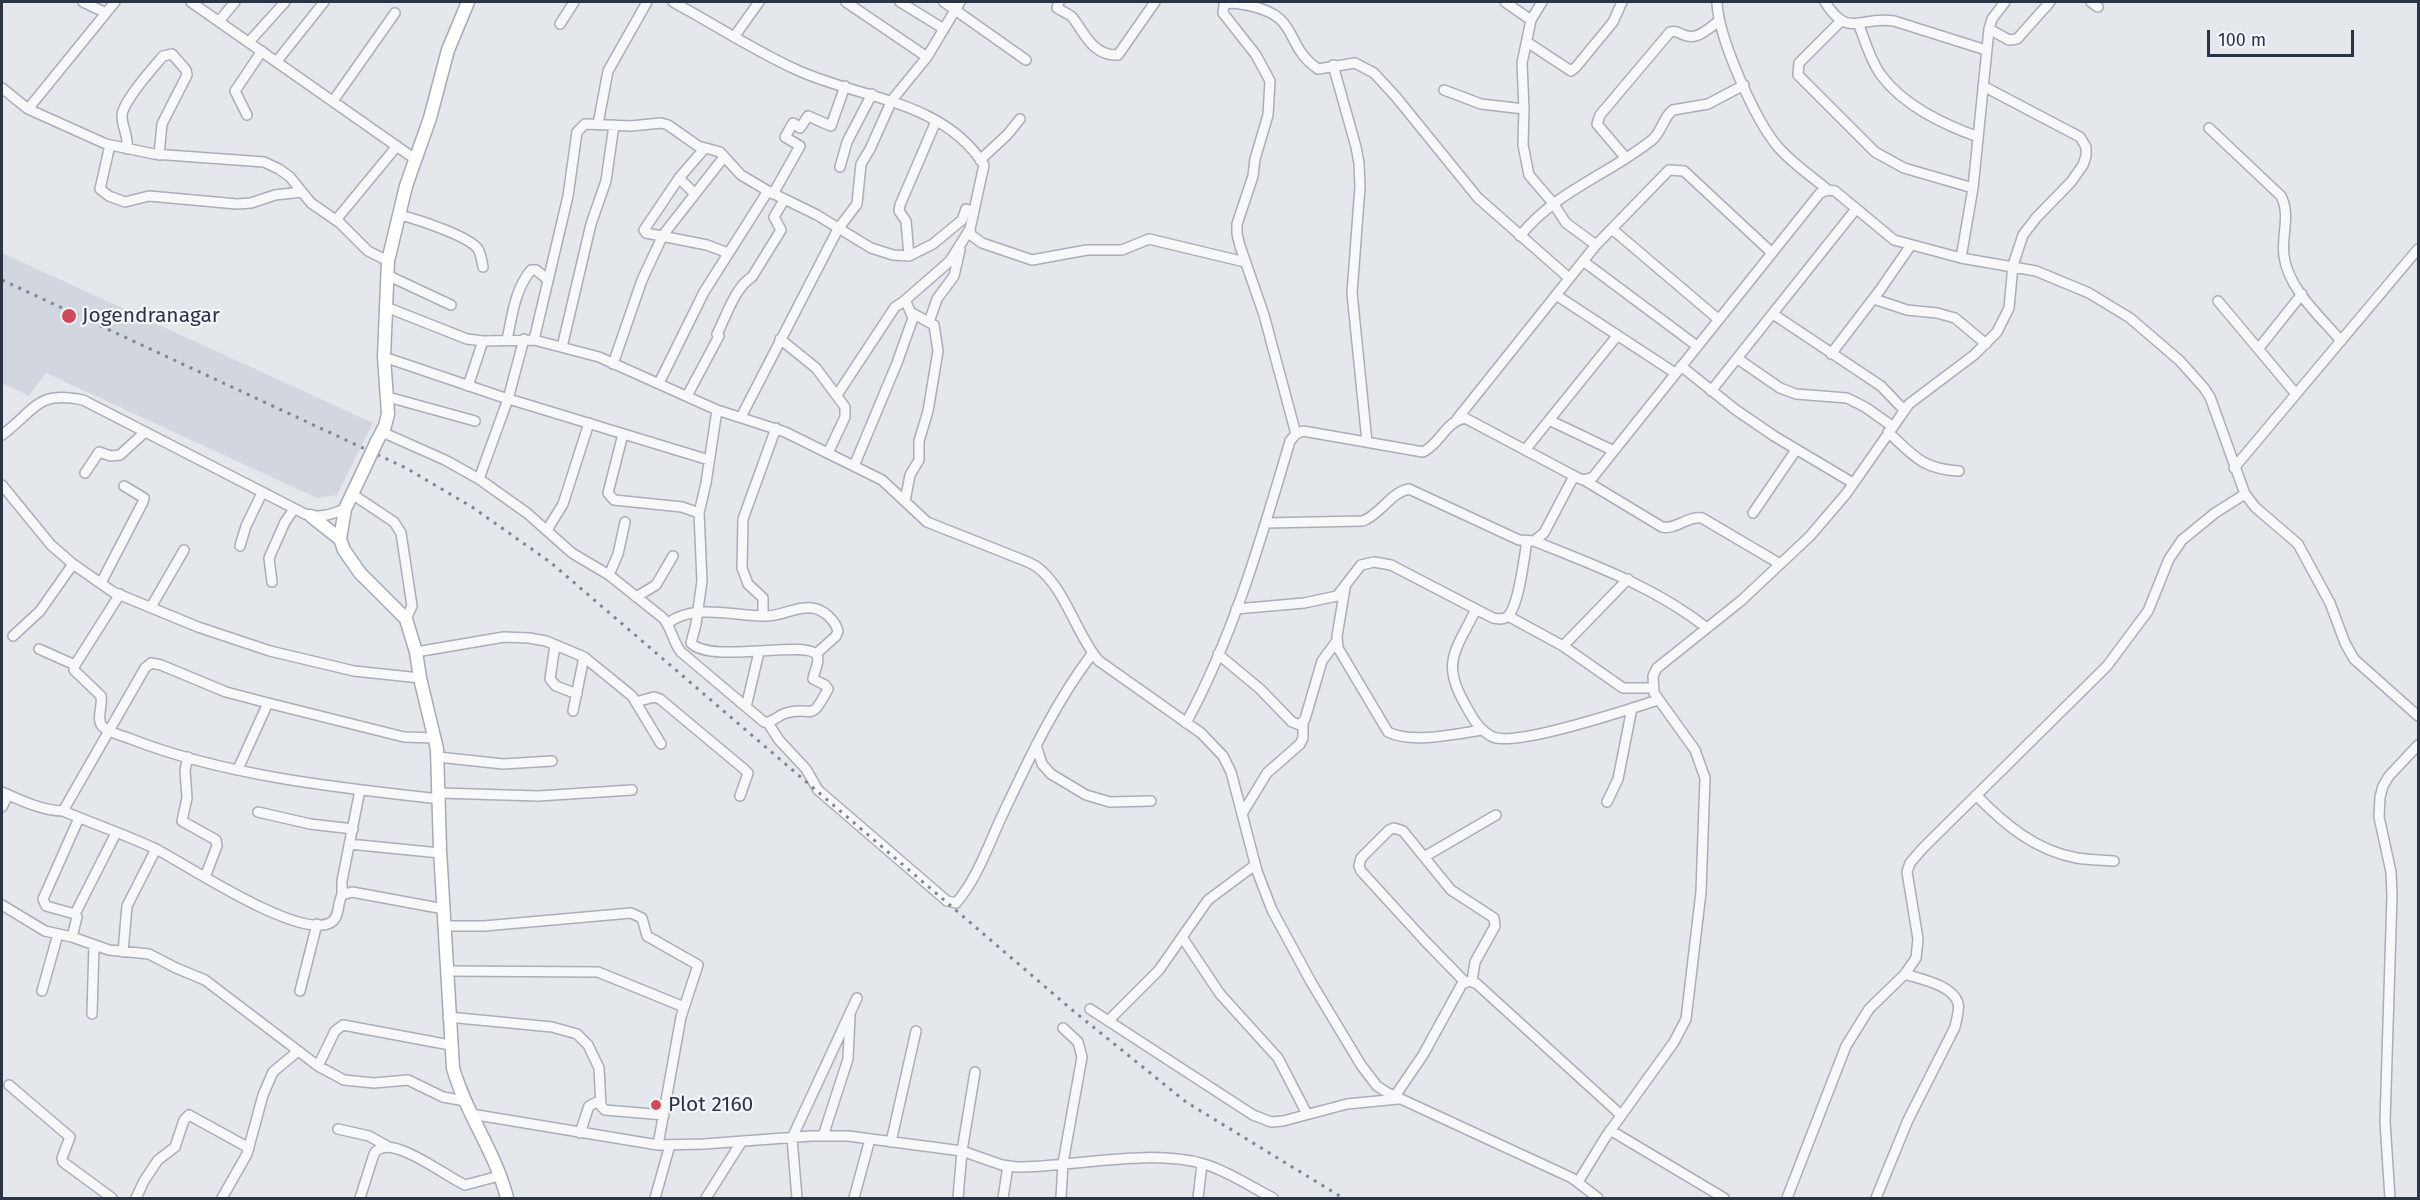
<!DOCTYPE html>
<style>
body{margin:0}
#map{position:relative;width:2420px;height:1200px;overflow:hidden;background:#e4e7ec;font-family:"Fira Sans",sans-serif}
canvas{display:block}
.frame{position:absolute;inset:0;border:3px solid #2b3445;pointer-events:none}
.scale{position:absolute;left:2207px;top:30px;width:147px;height:27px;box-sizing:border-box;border:3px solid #2b3445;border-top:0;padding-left:8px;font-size:18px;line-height:21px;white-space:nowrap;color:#2b3445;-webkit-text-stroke:4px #f4f6f9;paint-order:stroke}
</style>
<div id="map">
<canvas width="2420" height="1200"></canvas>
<div class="frame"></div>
<div class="scale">100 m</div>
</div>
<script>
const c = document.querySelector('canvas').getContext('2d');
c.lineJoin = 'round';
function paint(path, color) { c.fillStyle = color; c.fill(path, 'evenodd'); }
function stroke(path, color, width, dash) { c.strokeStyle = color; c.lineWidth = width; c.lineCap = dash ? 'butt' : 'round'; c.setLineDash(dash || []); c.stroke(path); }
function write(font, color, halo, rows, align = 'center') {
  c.font = font + ' "Fira Sans",sans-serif'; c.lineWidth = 4.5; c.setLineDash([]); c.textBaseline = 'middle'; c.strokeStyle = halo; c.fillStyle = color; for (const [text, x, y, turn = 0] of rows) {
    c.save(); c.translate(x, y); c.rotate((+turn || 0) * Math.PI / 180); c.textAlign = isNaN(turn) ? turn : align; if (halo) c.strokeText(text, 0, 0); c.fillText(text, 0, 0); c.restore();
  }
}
const built = new Path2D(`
 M2,253l371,170 -36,72 -20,3 -271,-125 -17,23 -27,-13z`);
const minor = new Path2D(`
 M83,2l23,11
 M191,2l224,157
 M673,2c41,22 80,48 124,68 63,29 146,30 187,95l-14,64 1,6 11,8 50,17 55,-10h35l27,-11 96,23
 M846,2l81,55
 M900,2l44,27
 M944,2l82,58
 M1059,2l-2,6c4,3 13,6 16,10 12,16 20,38 45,37l37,-53
 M1505,2l26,18
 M1542,2l-11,18 -9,43 2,46 -1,36 6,30 24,28 13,20 30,22
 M1717,2c1,35 38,118 61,145 14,16 33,29 50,43
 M1825,2c24,38 35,13 69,19l92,29
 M2091,2l7,5
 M219,21l16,-19
 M1841,21l-42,42 -1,12 77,77 29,16 69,20
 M1858,23c7,17 12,37 23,52 23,31 62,49 97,62
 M560,24l14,-22
 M1989,29l20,11 8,-1 33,-37
 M734,37l25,-35
 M249,42l36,-40
 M1527,42l44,29 5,-4 37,-45 9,-20
 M277,61l47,-59
 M1333,65l23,82 3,16 1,24 -8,106 15,149
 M2,88l26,21 78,35 48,10 110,8 15,7 11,8 21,26 29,20 28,28 20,10
 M1444,90l37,14 43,5
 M333,101l62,-88
 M28,109l87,-107
 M247,115l-12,-24 27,-40
 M598,124l10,-53 39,-69
 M2209,128l72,68c10,20 0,39 3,60 4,33 37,61 57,85
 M110,145l-10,44 9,7 16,6 24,-6 88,8 14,-1 24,-8 27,-3
 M705,148l-26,30 -35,52 2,3 61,12 21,8
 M127,149c2,-13 -5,-21 -5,-33 0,-14 31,-48 41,-60l9,-2 14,16 1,5 -25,49 -3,31
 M1625,157l-28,-33 3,-9 70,-83c7,-2 8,1 14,3 13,6 25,-7 35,-14
 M980,160l27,-25 13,-16
 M840,167l7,-25 25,-48
 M679,178l16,16
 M773,194l27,-48 -15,-9 8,-14 7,5 8,-12 23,10 14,-40
 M400,215c16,4 69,21 78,34 3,5 4,13 5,18
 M336,220l61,-74
 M1612,229l106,90
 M1520,236c36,-45 88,-61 132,-96 10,-8 11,-23 21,-30l35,-6 36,-19
 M909,256l-3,-35 -7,-10 1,-6 36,-84
 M1961,258l12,-70 16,-159 3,-10 13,-17
 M1583,261l114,85
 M387,275l64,30
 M1556,295l119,78
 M1874,299l33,11 30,3 18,5 31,26
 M2218,301l78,93
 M903,302l47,-41 20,-32
 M386,307l81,32 16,2 51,-1 65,17 118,53 68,22 97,48 45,42 101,40c34,14 47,72 71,99l102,72 22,23 8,16 26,99 15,39 39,72 50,83 16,21 11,7 184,85 26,20
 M1773,314l108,72 23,24
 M929,322l8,-23 17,-23 6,-26
 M780,339l36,29 29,39v10l-17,36
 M507,340c5,-24 8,-51 24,-70h5l11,9
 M534,340l34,-144 9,-64 8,-8 46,2 30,-3 7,2 30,21 22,6 21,23 27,16 49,24 54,33 22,7 16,1 24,-12 29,-24 4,-11 8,3
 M562,347l29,-123 15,-43 8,-56
 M2259,348l43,-54
 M1831,354l49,-64 31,-45
 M384,357l115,39 210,64
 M1738,359l42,29 16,6 51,4 18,9 27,19
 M613,364l29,-84 21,-45 61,-78
 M1681,366l55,44 38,26 79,47
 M659,383l45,-91 64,-101
 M468,386l15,-45
 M1711,391l145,-182
 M837,395l58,-88 8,-5 4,2 6,14 -16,45 -43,103
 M687,396l32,-60 -2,-2c9,-17 18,-47 35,-57l29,-47 -7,-13 10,-17
 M388,397l87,24
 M741,417l97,-188 19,-25 4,-40 9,-15 22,-49 35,-43 33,-55
 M1457,419l139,-174 73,-75 15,1 87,81
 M1549,420l65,31
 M382,432l63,28 34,19 48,34 45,40 37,22 54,43c9,10 9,23 18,34l83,70c9,1 14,-7 22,-9 28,-8 23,12 42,-24l-3,-4 -12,-6c1,-7 7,-17 4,-23 -8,-18 -105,9 -126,-13l5,-19 6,-43 -3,-68 7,-30 11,-73
 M1888,432c26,24 34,37 71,39
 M623,434l-15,59 6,7 68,7 17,6
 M1296,434l-32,-119 -24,-69 -3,-12v-10l16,-48 2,-17 13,-44 2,-34 -14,-26 -33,-42 1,-8c7,-4 14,-1 23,0 55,11 35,39 71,64l37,-6 19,10 22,24 82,101 91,80
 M2,435c34,-25 34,-45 81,-35l222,114c14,5 27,0 40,-5
 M1525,450l92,-114
 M2234,468l184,-219
 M85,473l14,-21 12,4 9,-1 25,-23
 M479,479l29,-80 16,-60
 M1584,480l78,47c14,3 25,-11 40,-9l78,46
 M2,485l49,60 22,19 40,28 85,35 72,24 84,20 66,7
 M352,494l42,28 7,11 11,73 -6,13
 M905,501l5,-26 9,-15v-19l9,-30 10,-60 -4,-26 -22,-12
 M1753,513l43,-63
 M1266,523l97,-2c18,-7 28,-29 46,-32l110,51 15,1 10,-8 30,-57
 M547,530l16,-26 26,-81
 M1534,541c60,24 121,46 173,87
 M240,546l6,-20 16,-33
 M609,575l9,-21 7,-32
 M272,582l-3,-24 16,-36 9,-13
 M101,583l42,-81 1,-4 -20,-12
 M1345,588l-8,48 1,12 50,84c24,12 68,2 94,-2
 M120,594l-45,71 -1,5 27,26c2,9 -5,23 1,30 7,7 21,10 29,13 94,37 209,49 309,60
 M636,597l20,-12 17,-29
 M151,607l33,-57
 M1236,609l68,-6 33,-7 24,-31 13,-3 17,3 102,53c5,1 9,2 14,-1 12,-9 17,-60 20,-76
 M1476,609c-20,42 -36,53 -10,97 7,13 14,25 27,31 24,10 136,-28 165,-37
 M763,616v-18l-15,-14 -6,-16 1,-49 33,-91
 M1508,616l55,30 60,42h30
 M668,623c28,-20 65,-7 98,-7 15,0 31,-10 46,-8 11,1 23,12 26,23l-2,5 -20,18
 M13,636l27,-25 33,-47
 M555,645l-5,34 6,7 21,8
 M1563,646l65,-67
 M39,649l36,16
 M416,652l88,-15 25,1 17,3 38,16 48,39 29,48
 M1218,654l42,35 32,33 8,3 5,-6 17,-58 14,-19
 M636,702l18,-5 6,2 84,70 4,4 -8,23
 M746,707l13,-55
 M573,711l11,-54
 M768,723l11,17 27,29 12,21 129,111 9,2c21,-24 32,-57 45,-85 27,-57 53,-114 91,-164
 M1186,723c48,-88 76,-187 104,-282l6,-7 7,-3 120,21c17,-8 23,-31 42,-34l113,60 6,2 9,-3 227,-284 8,-3 7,1 59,49 67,18 75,13 53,22 41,25 50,43 24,27 6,9 35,97 10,13 43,37 32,59 15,40 9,16 64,57
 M1036,745l6,19 9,10 35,21 24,7 41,-1
 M188,757l-3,13 2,28 -5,23 34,19 1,6 -12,31
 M438,757l65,7 49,-3
 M238,769l30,-66
 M2,792c18,8 41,19 61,19 31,13 63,24 93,38 33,17 141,90 174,74 10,-5 7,-19 12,-28l10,-3 92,17
 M440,793l98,3 94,-6
 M1976,795c28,29 60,56 101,63 12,2 25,2 37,3
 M1607,802l11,-23 14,-71
 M2,807l6,-12
 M63,811l82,-143 6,-5 10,2 65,27 42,11 136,34 31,1
 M258,812l52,12 43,5
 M1242,814l25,-41 33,-29 3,-6v-15
 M349,844l91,9
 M1424,857l72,-42
 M342,895v-14l18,-91
 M2,905l43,26 27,6 37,13 40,4 27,14 29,12 113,86 26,14 30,3 34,-3 35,17 22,4
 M75,914l41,-81
 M445,926h39l147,-13 11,5 5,18 51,29 -17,52 -23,128
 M72,937l5,-20 -2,-3 -29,-8 -3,-7 36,-81
 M1182,937l38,57 58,64 29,56
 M123,952l4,-46 29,-57
 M448,971l150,1 86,35
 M1465,982l-39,-40 -65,-71 -2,-5 2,-8 28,-28 5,-2 9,3 48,59 43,28 1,8 -20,36 -3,19
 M42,991l16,-57
 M300,991l17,-67
 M1090,1009l163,106 18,7 12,-1 64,-17 51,-5
 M92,1014l2,-69
 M448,1017l104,10 25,7 11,11 11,23 2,38 4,4 59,5
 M1108,1021l51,-51 49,-70 47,-35
 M318,1066l17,-35 8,-6 107,20
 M9,1085l61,52 -8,21 1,4 49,36
 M1395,1096l28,-41 39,-71 8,-3 7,3 144,131
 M471,1114l187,31 46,-1 107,-8h37l114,15 40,14 14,2c58,0 133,-19 188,-3 24,7 47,23 69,34
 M338,1129l31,7 18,10
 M1610,1130l114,68
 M580,1133l9,-27 10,-5
 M823,1136l25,-77 2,-43
 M891,1142l25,-111
 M1578,1182l27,-44 69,-96 12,-23 15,-127 4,-114 -10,-28 -41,-57 -1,-17 4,-8 85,-68 68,-64 36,-42 63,-90 65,-49 23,-23 12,-24 4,-43 10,-30 13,-17 35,-36 12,-17 3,-9v-9l-6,-10 -97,-51
 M136,1198l8,-17 14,-21 17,-13 9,-27 5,-5 60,33
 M222,1198l25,-44 16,-59 10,-23 25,-21
 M360,1198l14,-44c14,-24 72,23 91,31l34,-9
 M655,1198l15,-53
 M706,1198l36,-57
 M797,1198l-5,-60 65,-140
 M854,1198l16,-59
 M958,1198l4,-47 13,-79
 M1003,1198l5,-32
 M1061,1198l2,-35 19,-106 -4,-15 -15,-14
 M1198,1198l4,-34
 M1787,1198l59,-152 23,-37 36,-35 11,-16 2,-19 -11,-67 3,-9 13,-15 184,-182 41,-55 21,-52 13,-19 33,-27 30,-19
 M1876,1198l32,-78 47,-93c1,-7 5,-16 3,-24 -5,-18 -38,-24 -53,-29
 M2390,1198l-5,-76 7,-226 -1,-24 -12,-55 1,-20 3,-11 6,-10 29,-31`);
const major = new Path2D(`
 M377,441l8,-15 3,-12 -4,-57 4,-96 18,-75 24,-68 18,-68 20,-48
 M363,471l-18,38 -5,30 4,11 16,23 46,46 10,33 4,26 17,71 3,101 13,218c13,46 43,85 54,130
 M311,516l29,23`);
const rail = new Path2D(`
 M2,280l404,188 66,39 78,55 521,447 115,93 157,96`);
const majorBridge = new Path2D(`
 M363,471l14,-30`);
const markers = [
 [69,316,8,"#d1495b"],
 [656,1105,6,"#d1495b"]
];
const poiNames = [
 ["Jogendranagar",82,316],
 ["Plot 2160",668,1105]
];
paint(built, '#d2d6de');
stroke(minor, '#a9aeb7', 12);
stroke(major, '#a3abb8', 15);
stroke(minor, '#f7f8fa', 9);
stroke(major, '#fff', 12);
stroke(rail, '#7d8696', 3, [3, 6]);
stroke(majorBridge, '#a3abb8', 15, []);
stroke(majorBridge, '#fff', 12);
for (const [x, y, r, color] of markers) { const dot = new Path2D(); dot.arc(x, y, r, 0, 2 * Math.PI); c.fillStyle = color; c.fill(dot); stroke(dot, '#f4f6f9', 2); }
write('21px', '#2b3445', '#f4f6f9', poiNames, 'left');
</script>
